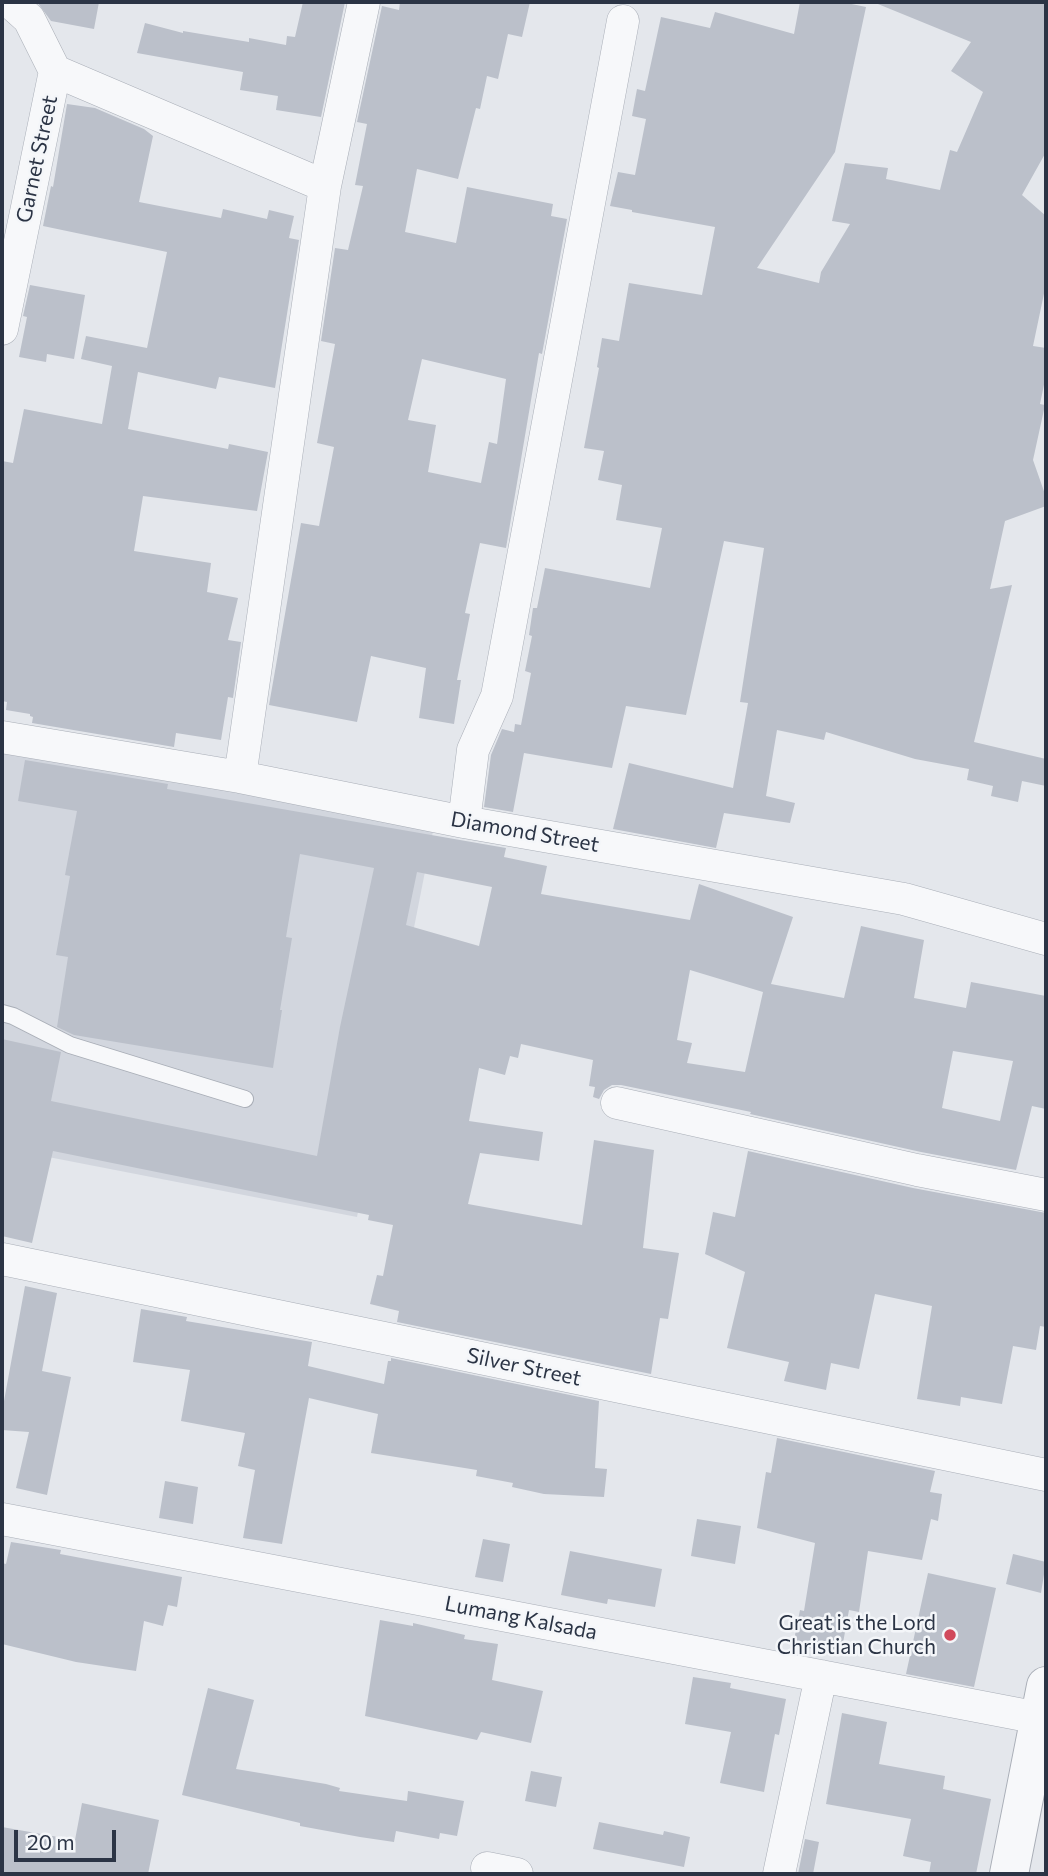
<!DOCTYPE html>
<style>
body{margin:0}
#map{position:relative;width:1048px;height:1876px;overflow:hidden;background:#e4e7ec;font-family:Commissioner,sans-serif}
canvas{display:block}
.frame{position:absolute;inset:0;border:4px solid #2b3445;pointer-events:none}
.scale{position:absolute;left:14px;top:1830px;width:102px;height:32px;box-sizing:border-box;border:4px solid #2b3445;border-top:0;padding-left:9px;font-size:21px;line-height:24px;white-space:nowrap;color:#2b3445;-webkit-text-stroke:5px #f4f6f9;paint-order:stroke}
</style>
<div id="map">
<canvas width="1048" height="1876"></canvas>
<div class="frame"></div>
<div class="scale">20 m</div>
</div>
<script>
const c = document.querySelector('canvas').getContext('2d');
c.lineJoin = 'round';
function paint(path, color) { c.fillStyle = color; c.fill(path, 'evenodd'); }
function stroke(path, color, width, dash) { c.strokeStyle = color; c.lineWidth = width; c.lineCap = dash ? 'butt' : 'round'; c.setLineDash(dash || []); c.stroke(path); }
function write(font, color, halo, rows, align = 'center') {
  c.font = font + ' Commissioner,sans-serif'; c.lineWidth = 5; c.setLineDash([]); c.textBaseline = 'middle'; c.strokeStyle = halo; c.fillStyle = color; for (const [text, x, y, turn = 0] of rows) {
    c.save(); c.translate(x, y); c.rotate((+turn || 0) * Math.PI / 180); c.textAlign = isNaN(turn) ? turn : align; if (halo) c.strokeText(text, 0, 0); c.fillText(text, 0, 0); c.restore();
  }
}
const built = new Path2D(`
 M2,744l432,82 -77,391 -355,-69z`);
const building = new Path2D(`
 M37,2h62l-5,27 -43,-8z
 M303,2h42l-24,115 -45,-7 2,-14 -38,-6 3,-18 -106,-19 8,-30 38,10v-2l66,11v-4l37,7 1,-9 8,1z
 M400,2h130l-8,35 -14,-3 -10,45 -11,-3 -7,33 -4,-1 -18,71 -41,-10 -12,63 51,11 11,-56 86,17 -2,12 16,3 -25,135 -3,-1 -33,195 -26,-5 -15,70 5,1 -13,66h4l-7,44 -35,-6 7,-50 -55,-12 -14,66 -88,-17 32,-182 18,3 15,-79 -17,-4 18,-99 -14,-3 14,-93 13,2 15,-64 -8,-1 12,-61 -10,-2 25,-116 17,4zM422,359l84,20 -9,65 -8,-2 -8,41 -53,-11 8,-47 -28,-5z
 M800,2h42l24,5 -31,145 -78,116 62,15 2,-11 29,-48 -18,-3 13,-58 43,5 -2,11 54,11 10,-40 7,2 26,-60 -32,-21 20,-29 -98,-40h173v150l-24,43 24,21v68l-13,62 13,2v27l-6,29 5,1 -12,55 13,37v9l-41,15 -15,68 22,-4 -38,157 72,17v27l-24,-5 -4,21 -27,-6 2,-10 -26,-6 2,-11 -54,-10 -89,-27 -2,8 -47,-10 -11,66 29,7 -5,20 -66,-10 -8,35 -103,-19 16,-66 104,25 15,-85 -8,-1 24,-154 -40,-7 -38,174 -60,-9 -14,62 -88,-15 -11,59 -29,-5 7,-52 11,-26 12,3 1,-8 6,1 10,-52 -6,-2 7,-35 -3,-1 4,-27h4l8,-40 105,20 12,-60 -46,-8 6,-35 -24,-5 6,-29 -20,-3 15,-80 -2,-1 5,-29 17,3 10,-58 73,12 13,-68 -83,-15v-2l-22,-4 8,-34 17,3 11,-56 -14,-3 5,-27 8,2 16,-74 49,11 5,-16 79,22z
 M67,104l28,4 49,21 9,7 -14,66 82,16 2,-9 44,10 2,-9 25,6 -5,22 10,2 -24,148 -56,-11 -3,12 -78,-17 -10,57 100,20 1,-5 39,8 -11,59 -114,-15 -9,55 77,12 -4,29 31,6 -10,42 13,2 -8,56 -5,-1 -7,43 -45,-7 -2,14 -142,-24 1,-6 -3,-1v-2l-24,-4 1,-8 -5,-1v-240l11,2 11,-54 78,15 10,-58 -31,-7 5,-23 61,12 20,-96 -124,-26 8,-40 2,1z
 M30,285l55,10 -11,64 -27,-5 -1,8 -27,-5 8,-40 -4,-1z
 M25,760l143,24 -1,5 339,59 -2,9 43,9 -6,28 149,26 9,-36 94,33 -22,67 73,14 17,-72 63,14 -10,58 52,10 5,-26 75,14v113l-14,-3 -16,64 -95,-18 -171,-38 1,-2 -130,-27h-9l-8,5 -5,9 -6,-2 2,-10 -6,-1 4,-26 -72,-16 -3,14 -8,-2 -5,19 -26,-7 -10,53 74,11 -4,29 -59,-8 -12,51 114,21 12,-85 60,10 -11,98 36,5 -11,66 -8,-1 -9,56 -254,-52 2,-11 -29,-7 7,-29 6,1 10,-51 -25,-5 1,-5 -316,-64 -21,92 -30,-7v-197l59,13 -10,49 266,55 23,-129 34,-159 -74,-14 -14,83 6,1 -12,72h2l-9,58 -199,-33 -17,-8 11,-70 -12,-2 14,-79 -5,-1 12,-64 -59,-10zM417,872l75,15 -13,59 -73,-21zM690,970l73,22 -18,80 -58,-9 5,-20 -15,-3zM953,1051l60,10 -13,60 -58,-13z
 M748,1151l165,37 133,25v114l-6,-1 -4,24 -23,-4 -11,58 -41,-7 -1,9 -43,-7 15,-93 -57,-12 -16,75 -28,-6 -5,27 -42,-9 5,-19 -62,-14 18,-76 -40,-18 8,-42 22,5z
 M25,1286l32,7 -15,78 29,6 -24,118 -31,-7 13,-56 -27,-2v-18z
 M141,1309l46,8 -1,4 126,21 -4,24 76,18 4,-23h3v-3l208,43 -4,67 12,1 -3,28 -60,-3 -32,-7 1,-4 -37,-7 1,-6 -106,-17 7,-39 -69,-16 -27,146 -39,-6 12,-68 -17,-4 7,-33 -64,-12 9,-51 -57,-8z
 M777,1438l158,33 -5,21 12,2 -4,27 -7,-2 -9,41 -54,-9 -9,61 -10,-2 -8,44 -48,-9 7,-35 4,1 11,-68 -58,-15 9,-56 5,1z
 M165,1481l33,6 -5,37 -34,-6z
 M697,1519l44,7 -6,38 -44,-8z
 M483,1539l27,5 -7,38 -28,-5z
 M11,1542l50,8 -1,4 122,23 -5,30 -9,-2 -5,21 -19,-5 -8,50 -60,-9 -74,-18v-81l4,1z
 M570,1551l92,18 -7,38 -47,-8 -1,5 -46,-9z
 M1013,1554l33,8 -5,31 -35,-9z
 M928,1573l68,15 -22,99 -68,-13z
 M380,1620l33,6v-3l52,12 -1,4 34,5 -6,36 51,11 -12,52 -50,-11 -4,8 -112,-24z
 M693,1677l38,6 -1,5 56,11 -7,36 -4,-1 -11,58 -44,-9 11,-51 -46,-8z
 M208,1688l46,12 -18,69 90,15 14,4 -1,3 68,10 1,-10 56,10 -7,35 -17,-3 -1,6 -43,-8 -2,11 -34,-5 -60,-11v-3l-118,-28z
 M842,1713l45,9 -8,42 66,12 -2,13 48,10 -15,75h-47l2,-12 -28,-6 8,-37 -85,-15z
 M531,1771l31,6 -6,30 -31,-6z
 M82,1803l77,17 -11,54h-146v-47l73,13z
 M599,1822l64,13 1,-4 26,6 -6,30 -91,-18z
 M805,1839l14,3 -6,32h-15z`);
const service = new Path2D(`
 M2,1013l11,3 57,29 175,54`);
const minor = new Path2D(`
 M10,2l19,17 26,52 270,115
 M2,329l53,-258
 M2,737l238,40 224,45 440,77 142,40
 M240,777l85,-591 39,-184
 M464,822l9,-72 24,-54 126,-675
 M617,1103l300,67 129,25
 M2,1259l1044,216
 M2,1519l1037,199
 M487,1868l30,6
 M779,1874l42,-198`);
const tertiary = new Path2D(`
 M1009,1874l37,-188`);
const markers = [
 [950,1635,7,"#d1495b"]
];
const streetNames = [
 ["Garnet Street",37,159,-78],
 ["Diamond Street",525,832,10],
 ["Silver Street",524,1367,12],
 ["Lumang Kalsada",521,1618,11]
];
const poiNames = [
 ["Great is the Lord",936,1623],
 ["Christian Church",936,1647]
];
paint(built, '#d2d6de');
paint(building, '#bbc0ca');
stroke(service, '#a9aeb7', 18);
stroke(minor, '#a9aeb7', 33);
stroke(tertiary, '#a9aeb7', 40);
stroke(service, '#f7f8fa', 16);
stroke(minor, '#f7f8fa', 32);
stroke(tertiary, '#f7f8fa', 38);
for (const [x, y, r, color] of markers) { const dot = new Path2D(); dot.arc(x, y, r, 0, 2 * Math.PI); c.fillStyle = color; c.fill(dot); stroke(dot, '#f4f6f9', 2.5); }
write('21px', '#2b3445', '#f4f6f9', streetNames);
write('21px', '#2b3445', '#f4f6f9', poiNames, 'right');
</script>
